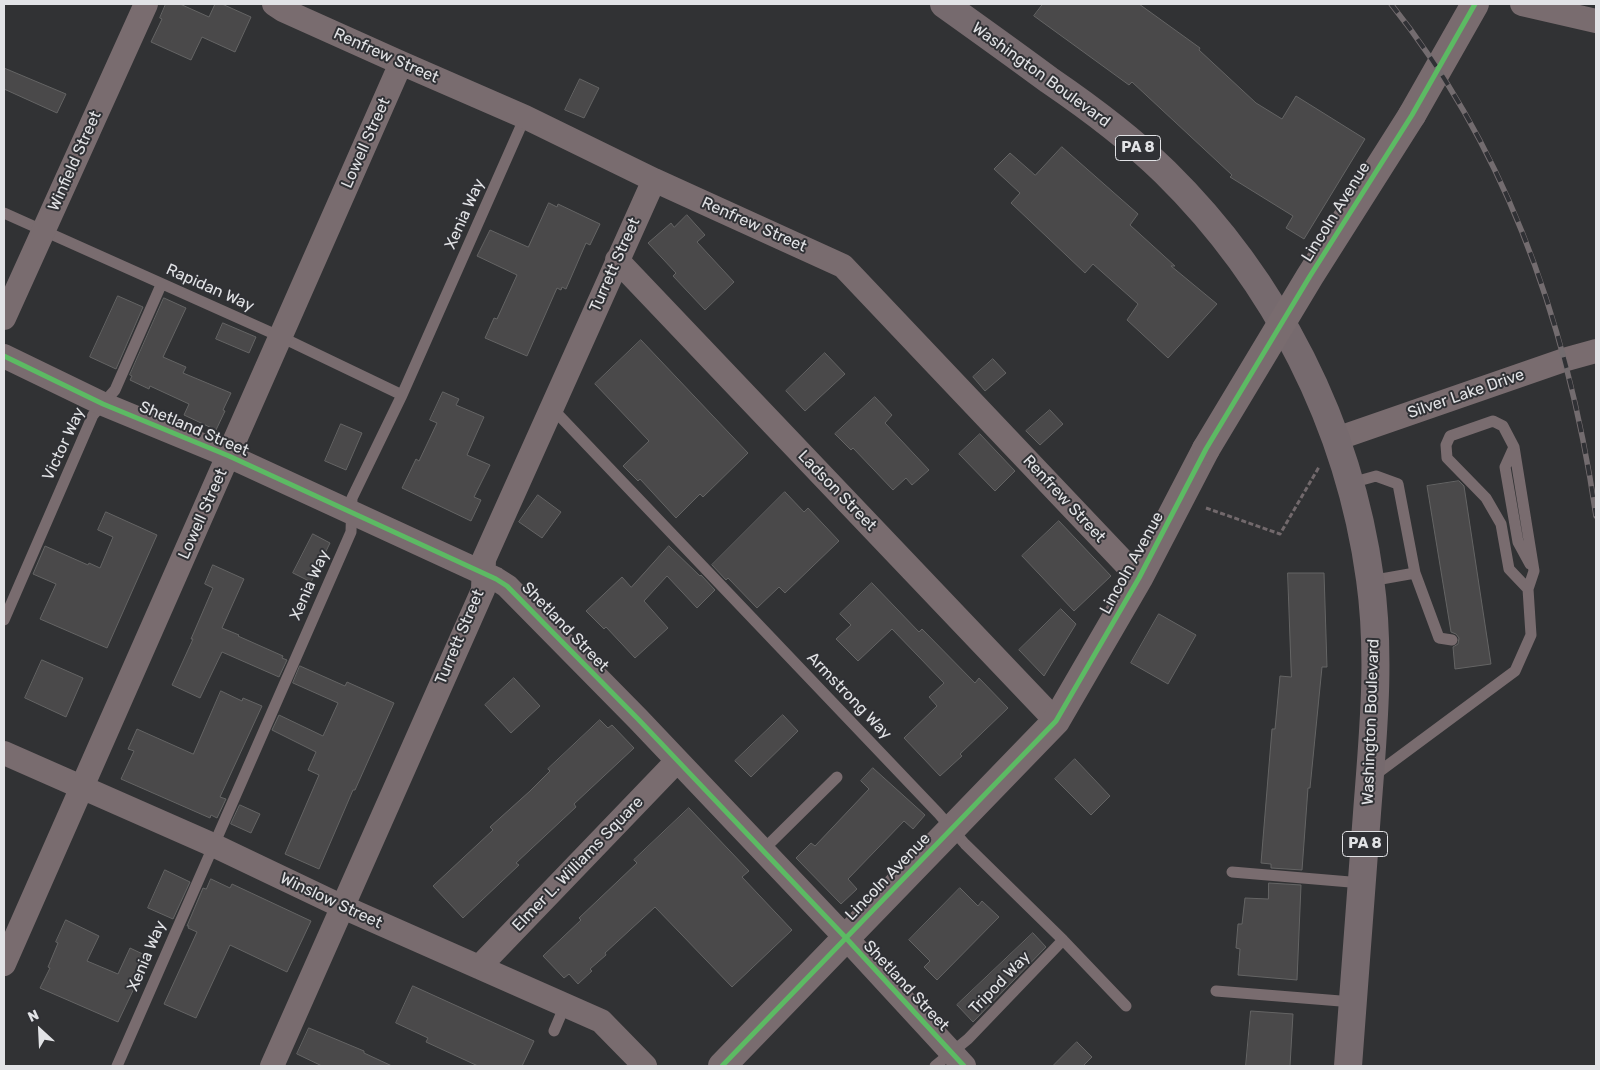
<!DOCTYPE html>
<style>
body{margin:0}
#map{position:relative;width:1600px;height:1070px;overflow:hidden;background:#313234;font-family:Rubik,sans-serif}
canvas{display:block}
.frame{position:absolute;inset:0;border:5px solid #e2e3e6;pointer-events:none}
.north{position:absolute;left:15px;top:1005px;width:50px;height:50px;-webkit-text-stroke:4px #303135;paint-order:stroke;rotate:335deg;font-size:14px;font-weight:700;line-height:20px;text-align:center;color:#e2e3e6}
.north::after{content:'';display:block;margin:auto;width:18px;height:22px;background:#e2e3e6;clip-path:polygon(50% 0,100% 100%,50% 72%,0 100%)}
</style>
<div id="map">
<canvas width="1600" height="1070"></canvas>
<div class="frame"></div>
<div class="north">N</div>
</div>
<script>
const c = document.querySelector('canvas').getContext('2d');
c.lineJoin = 'round';
function paint(path, color) { c.fillStyle = color; c.fill(path, 'evenodd'); }
function stroke(path, color, width, dash) { c.strokeStyle = color; c.lineWidth = width; c.lineCap = dash ? 'butt' : 'round'; c.setLineDash(dash || []); c.stroke(path); }
function write(font, color, halo, rows, align = 'center') {
  c.font = font + ' Rubik,sans-serif'; c.lineWidth = 4; c.setLineDash([]); c.textBaseline = 'middle'; c.strokeStyle = halo; c.fillStyle = color; for (const [text, x, y, turn = 0] of rows) {
    c.save(); c.translate(x, y); c.rotate((+turn || 0) * Math.PI / 180); c.textAlign = isNaN(turn) ? turn : align; if (halo) c.strokeText(text, 0, 0); c.fillText(text, 0, 0); c.restore();
  }
}
const building = new Path2D(`
 M166,4h14l29,13 6,-13h7l29,13 -16,35 -33,-15 -11,23 -40,-18 11,-23 -2,-1z
 M1043,4h96l61,44 -1,2 57,53 26,16 14,-23 69,43 -61,100 -18,-11 7,-12 -63,-39 2,-2 -100,-93 -3,3 -95,-69z
 M4,68l62,26 -9,19 -53,-24z
 M580,79l19,9 -15,30 -19,-8z
 M1062,147l76,67 -8,11 45,41h-4l46,38 -49,54 -41,-38 11,-16 -45,-40 -8,9 -74,-70 9,-10 -26,-24 16,-16 25,22z
 M549,203l8,4 1,-3 42,20 -10,21 -4,-2 -20,46 -4,-2 -1,3 -4,-2 -30,68 -42,-18 9,-20 3,1 20,-44 -40,-19 13,-26 38,17z
 M687,215l18,20 -8,7 37,40 -29,28 -32,-34 3,-3 -28,-30 23,-20 3,4z
 M118,296l25,11 -27,62 -26,-12z
 M164,298l22,10 -23,49 23,10 -3,6 48,20 -8,17 2,1 -9,19 -32,-15 5,-11 -39,-18 -1,3 -19,-9 2,-4 -2,-1z
 M223,323l33,14 -7,16 -33,-14z
 M641,340l107,113 -45,44 -3,-3 -24,24 -36,-39 -2,2 -15,-15 26,-25 -54,-57z
 M825,353l20,21 -40,37 -19,-20z
 M993,359l13,14 -21,18 -12,-14z
 M443,392l16,7 -3,6 28,12 -17,38 23,10 -16,32 7,3 -10,21 -69,-33 14,-29 3,2 18,-38 -7,-3z
 M875,397l17,18 -7,8 44,47 -17,15 -6,-7 -13,12 -40,-42 -2,2 -16,-16z
 M1050,410l13,14 -23,21 -14,-14z
 M341,424l21,9 -16,37 -21,-9z
 M980,434l35,37 -20,20 -36,-37z
 M1459,481l5,5 27,178 -36,5 -2,-22 5,-3 1,-6 -3,-4 -5,-2 -24,-146z
 M785,492l19,20 4,-4 31,33 -54,52 -6,-6 -22,21 -29,-30 -2,2 -14,-15z
 M538,495l23,17 -19,26 -23,-16z
 M106,512l51,23 -50,113 -67,-29 16,-35 -23,-10 12,-28 43,19 1,-2 11,5 13,-31 -15,-7z
 M1059,521l52,55 -37,35 -52,-55z
 M313,534l17,9 -19,39 -18,-9z
 M669,546l31,30 1,-1 14,15 -18,18 -30,-32 -23,25 24,27 -33,30 -29,-31 -2,2 -18,-18 36,-34 9,10z
 M213,565l31,14 -22,49 17,7 -1,1 45,20 -1,2 5,2 -8,17 -57,-25 -22,46 -28,-13 21,-46h-2l22,-51 -8,-4z
 M1288,573h36l3,94h-5l-12,121h-2l-6,82 -31,-2v-4l-10,-1 11,-134h3l5,-53 11,1z
 M872,583l47,49 3,-3 53,54 4,-5 29,30 -48,46 2,2 -22,20 -36,-38 33,-32 -8,-9 15,-14 -52,-54 -34,32 -22,-22 15,-14 -11,-11z
 M1061,609l15,15 -32,52 -25,-26z
 M1159,614l37,21 -28,49 -37,-21z
 M42,660l41,18 -17,39 -41,-19z
 M300,666l45,20 2,-4 47,21 -39,87h-2l-34,79 -34,-15 34,-79 -11,-5 8,-18 -44,-22 7,-15 44,21 15,-33 -45,-20z
 M514,678l26,28 -29,27 -26,-28z
 M221,691l21,10 1,-3 19,8 -42,91 6,2 -9,19 -6,-3 -1,3 -89,-39 13,-28 -6,-2 9,-20 56,25z
 M783,715l15,16 -47,46 -16,-16z
 M600,720l8,8 4,-3 22,23 -60,56 2,3 -60,56 3,2 -56,53 -30,-32 60,-56 -3,-3 40,-36 20,-20 -2,-2z
 M1075,759l35,37 -19,19 -36,-36z
 M873,768l52,47 -12,14 -9,-8 -56,58 9,10 -16,15 -45,-46 15,-15 4,3 54,-57 -8,-8z
 M240,805l20,9 -9,19 -20,-9z
 M689,808l60,63 -7,6 50,53 -60,57 -77,-80 -50,46 1,2 -16,14 2,2 -14,13 -9,-10 -5,4 -21,-22 38,-36 -2,-2 58,-55 -3,-3z
 M165,870l25,12 -17,37 -25,-11z
 M211,879l19,9 2,-4 79,37 -24,51 -57,-27 -34,73 -32,-14 33,-72 -9,-4 1,-2h-2l16,-38 3,1z
 M1269,883l32,2 -4,95 -59,-5 2,-26 -4,-1 2,-24h4l3,-26 23,1z
 M960,888l18,18 4,-5 17,16 -62,63 -13,-13 6,-6 -21,-21z
 M66,920l33,16 -12,25 31,13 12,-26 19,9 -31,65 -78,-34 10,-20 -2,-1 10,-24 -2,-1z
 M1033,933l13,14 -73,75 -16,-17z
 M413,986l121,55 -12,25h-44l-52,-24 2,-4 -32,-15z
 M1251,1011l42,3 -3,52h-44z
 M309,1028l55,23v2l28,13h-70l-25,-12z
 M1077,1042l15,15 -9,9h-30z`);
const path = new Path2D(`
 M1206,508l74,26 39,-67`);
const service = new Path2D(`
 M4,213l277,124 121,58
 M551,407l387,406 27,31 98,96 63,66
 M1514,447l-9,20 13,75 12,22
 M1351,483l25,-7 22,8 17,89 24,65 13,2
 M1370,581l45,-8
 M4,620l89,-205 22,-25 46,-105
 M1372,777l143,-106 16,-36 -3,-46 6,-18 -20,-124 -11,-21 -10,-5 -43,15 -4,9 1,13 39,40 15,26 8,45 19,20
 M762,851l75,-74
 M1232,872l130,11
 M1216,991l137,11
 M554,1031l11,-26
 M117,1066l234,-534 1,-34 50,-103 123,-278
 M935,1066l33,-27 95,-99`);
const minor = new Path2D(`
 M274,4l9,6 118,53 124,54 129,63 189,86 296,312
 M1522,4l74,17
 M617,260l439,461
 M4,318l142,-314
 M4,356l99,48 126,52 267,123 11,7 131,133 208,219 118,128
 M1336,439l231,-80 29,-8
 M4,753l209,92 130,62 258,114 44,45
 M4,964l397,-901
 M479,967l198,-206
 M272,1066l211,-476 1,-31 170,-379`);
const tertiary = new Path2D(`
 M1412,115l63,-111
 M722,1066l334,-345 83,-143 67,-129`);
const trunk = new Path2D(`
 M944,4c35,25 70,50 105,76 41,28 81,58 116,92 111,109 184,253 205,407 11,78 3,156 -3,234 -6,85 -13,169 -19,253`);
const rail = new Path2D(`
 M1391,4c118,148 178,326 205,512`);
const tertiaryBridge = new Path2D(`
 M1206,449l104,-173 102,-161`);
const cycleway = new Path2D(`
 M4,356l99,48 126,52 267,123 11,7 131,133 208,219 118,128
 M722,1066l334,-345 83,-143 67,-129 104,-173 102,-161 63,-111`);
const shields = [
 [1138,148,45],
 [1365,844,45]
];
const shieldNames = [
 ["PA 8",1138,148],
 ["PA 8",1365,844]
];
const streetNames = [
 ["Renfrew Street",386,56,24],
 ["Washington Boulevard",1041,75,36],
 ["Lowell Street",366,143,-66],
 ["Winfield Street",75,161,-66],
 ["Lincoln Avenue",1336,212,-58],
 ["Xenia Way",465,214,-66],
 ["Renfrew Street",754,225,24],
 ["Turrett Street",615,265,-66],
 ["Rapidan Way",210,288,24],
 ["Silver Lake Drive",1466,394,-19],
 ["Shetland Street",194,429,23],
 ["Victor Way",64,444,-65],
 ["Ladson Street",837,491,46],
 ["Renfrew Street",1064,499,47],
 ["Lowell Street",203,514,-66],
 ["Lincoln Avenue",1132,563,-61],
 ["Xenia Way",310,585,-66],
 ["Shetland Street",565,627,46],
 ["Turrett Street",460,637,-67],
 ["Armstrong Way",849,696,46],
 ["Washington Boulevard",1371,722,-88],
 ["Elmer L. Williams Square",578,864,-46],
 ["Lincoln Avenue",888,877,-46],
 ["Winslow Street",331,901,25],
 ["Xenia Way",147,956,-67],
 ["Tripod Way",1000,983,-46],
 ["Shetland Street",906,986,47]
];
paint(building, '#4a494a');
stroke(building, '#646464', 1);
stroke(path, '#72696c', 3, [5, 2.5]);
stroke(service, '#796c6f', 11);
stroke(minor, '#796c6f', 24);
stroke(tertiary, '#796c6f', 28);
stroke(trunk, '#766a6e', 28);
stroke(rail, '#736c6f', 5.5);
stroke(rail, '#303135', 4, [11]);
stroke(tertiaryBridge, '#796c6f', 28);
stroke(cycleway, '#5cba63', 5);
for (const [x, y, w] of shields) { const box = new Path2D(); box.roundRect(x - w / 2, y - 12.5, w, 25, 4); c.fillStyle = '#303135'; c.fill(box); stroke(box, '#e2e3e6', 1); }
write('bold 15px', '#e2e3e6', null, shieldNames);
write('16px', '#e2e3e6', '#303135', streetNames);
</script>
